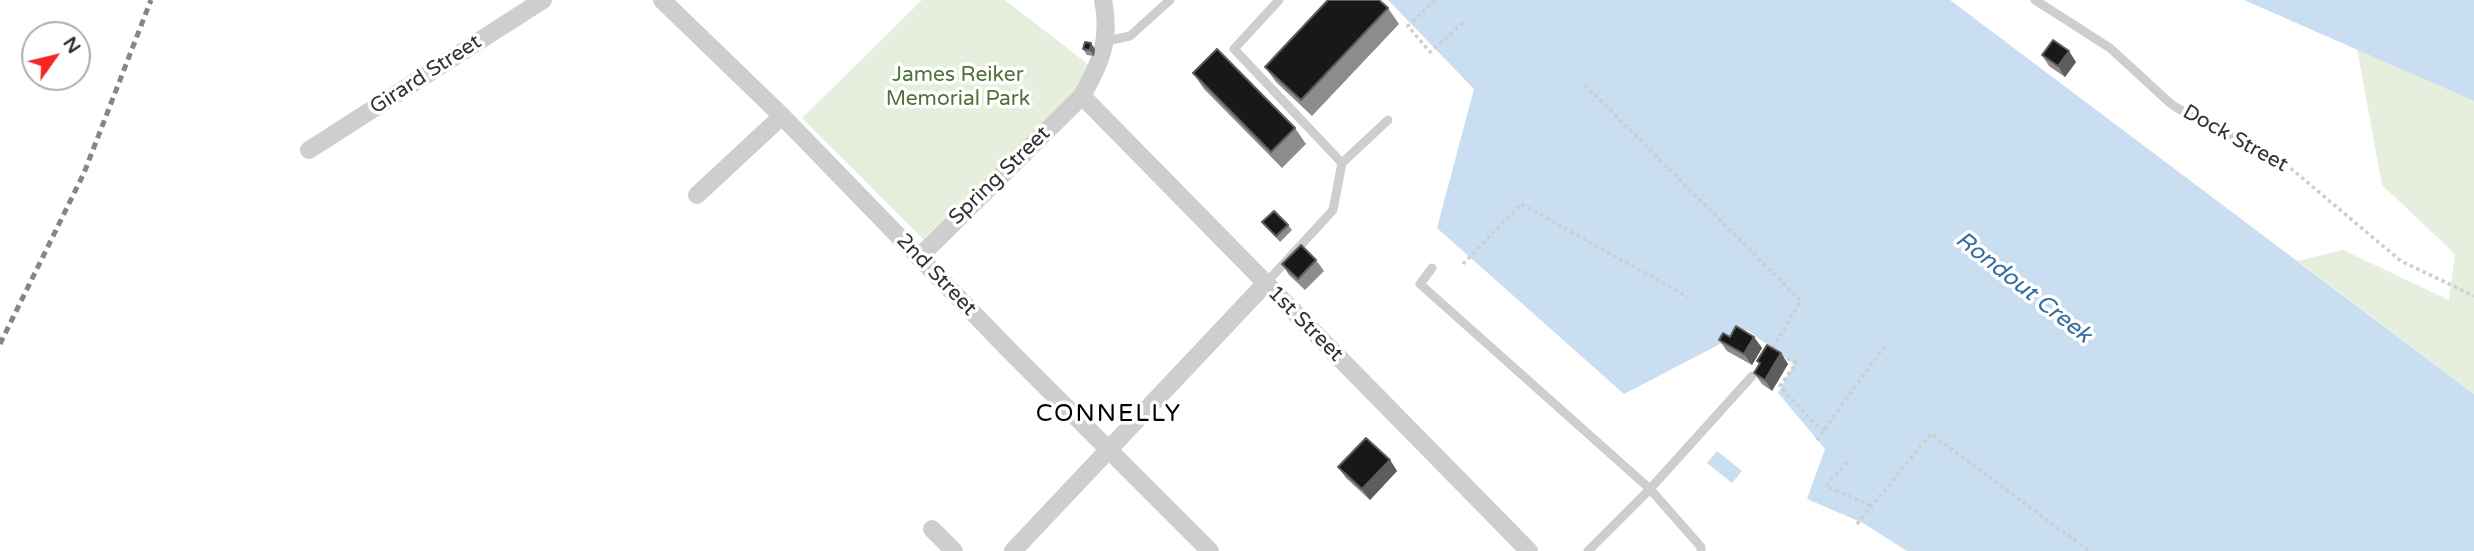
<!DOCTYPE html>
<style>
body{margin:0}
#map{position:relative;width:2474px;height:551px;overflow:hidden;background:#fff;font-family:"Varela Round",sans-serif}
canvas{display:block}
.north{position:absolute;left:21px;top:21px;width:70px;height:70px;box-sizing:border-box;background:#fff;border:2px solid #adadad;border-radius:50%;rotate:56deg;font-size:19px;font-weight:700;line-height:28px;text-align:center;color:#313131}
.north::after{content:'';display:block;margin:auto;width:24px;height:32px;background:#f52726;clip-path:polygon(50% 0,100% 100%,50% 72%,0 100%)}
</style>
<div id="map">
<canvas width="2474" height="551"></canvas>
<div class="north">N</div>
</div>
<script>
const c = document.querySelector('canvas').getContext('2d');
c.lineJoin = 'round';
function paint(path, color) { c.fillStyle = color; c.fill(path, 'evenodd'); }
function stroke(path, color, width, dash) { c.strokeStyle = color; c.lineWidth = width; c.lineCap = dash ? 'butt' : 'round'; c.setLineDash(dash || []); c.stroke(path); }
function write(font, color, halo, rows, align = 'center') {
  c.font = font + ' "Varela Round",sans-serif'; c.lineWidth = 7; c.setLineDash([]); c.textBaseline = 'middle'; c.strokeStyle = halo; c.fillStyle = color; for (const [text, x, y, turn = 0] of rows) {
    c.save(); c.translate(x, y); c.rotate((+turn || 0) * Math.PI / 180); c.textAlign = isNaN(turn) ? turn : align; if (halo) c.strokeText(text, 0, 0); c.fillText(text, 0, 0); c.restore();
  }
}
const green = new Path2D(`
 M922,0h83l84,65 -15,32 -151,142 -121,-121z
 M2357,49l117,52v293l-176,-133 45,-11 106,50 6,-46 -73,-69z`);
const water = new Path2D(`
 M1388,0h562l524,394v157h-567l-44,-28 -56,-24 18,-50 -47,-56 16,-29 -47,-34 -123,64 -187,-166 37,-139z
 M2244,0h230v101z
 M1717,451l25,20 -10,12 -25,-20z`);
const path = new Path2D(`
 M1435,0l-27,26 22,26 36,-32
 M1585,85l216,216 -29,48
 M2261,150l21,11 119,100 73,35
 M1463,264l58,-60 167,93
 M1781,355l15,8 -16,23 31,34 14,10
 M1817,440l69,-96
 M1847,462l-21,24 46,20
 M1857,524l74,-90 158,117`);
const service = new Path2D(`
 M1279,0l-45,49 108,114
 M2035,0l75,48 61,56 29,18 50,22
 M1106,41l24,-5 40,-36
 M1432,268l-12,16 230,205 -62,62
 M1265,284l68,-74 9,-47 46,-43
 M1701,551v-4l-51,-58 102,-113`);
const minor = new Path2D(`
 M662,0l120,116 227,234 201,201
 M1082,96l447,455
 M309,150l234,-150
 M697,195l85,-79
 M919,257l163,-161c19,-34 29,-57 21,-96
 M932,529l22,22
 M1013,551l252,-267`);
const rail = new Path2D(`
 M0,344l84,-171 67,-173`);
const wall = new Path2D(`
 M1388,8l11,16 -87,92 -36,-34 -11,-15z
 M1083,49h12l-1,7 -7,-1z
 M2042,55l34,7 -11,15 -16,-11z
 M1193,73l102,55 11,16 -24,24 -78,-79z
 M1262,222l26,3 4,5 -12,12z
 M1316,260l8,11 -19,19 -16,-15 -7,-11z
 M1730,337h24l8,11 -10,17 -25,-14 -8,-11z
 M1781,353l7,11 -16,27 -10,-7 -8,-11 6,-9 -3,-3z
 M1390,460l7,11 -27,29 -24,-22 -8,-11z`);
const shadedWall = new Path2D(`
 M1091,43l4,6 -1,7 -4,-6z
 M2069,51l7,11 -11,15 -7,-11z
 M1754,337l8,11 -10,17 -8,-11z
 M1781,353l7,11 -16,27 -7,-11z
 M1390,460l7,11 -27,29 -8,-11z`);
const building = new Path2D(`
 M1328,0h51l9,8 -87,92 -36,-33z
 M2053,40l16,11 -11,15 -16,-11z
 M1085,42l6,1 -1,7 -7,-1z
 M1217,49l78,79 -24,24 -78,-79z
 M1274,211l14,14 -12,11 -14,-14z
 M1301,245l15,15 -18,19 -16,-15z
 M1736,326l18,11 -10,17 -25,-14 4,-7 7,4z
 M1767,345l14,8 -16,27 -11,-7 6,-10 -3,-2z
 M1366,438l24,22 -28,29 -24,-22z`);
const streetNames = [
 ["Girard Street",426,75,-33],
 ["Dock Street",2235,139,29],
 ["Spring Street",1000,176,-44],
 ["2nd Street",936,275,46],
 ["1st Street",1305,324,45]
];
const parkNames = [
 ["James Reiker",958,75],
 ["Memorial Park",958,99]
];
const waterNames = [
 ["Rondout Creek",2023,288,38]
];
const quarterNames = [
 ["CONNELLY",1109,415]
];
paint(green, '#e6efde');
paint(water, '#c9def0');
stroke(path, '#cecece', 3.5, [3.5, 3.5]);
stroke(service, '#cecece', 9);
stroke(minor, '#cecece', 18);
stroke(rail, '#868686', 5, [7, 5]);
paint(wall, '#8c8c8c');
paint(shadedWall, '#5d5d5d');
paint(building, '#181818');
stroke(building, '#5d5d5d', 2);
write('21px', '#313131', '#fff', streetNames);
write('21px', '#507239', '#fff', parkNames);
write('italic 23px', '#366d9c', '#fff', waterNames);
c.letterSpacing = '2px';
write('24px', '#000', '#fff', quarterNames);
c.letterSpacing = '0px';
</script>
